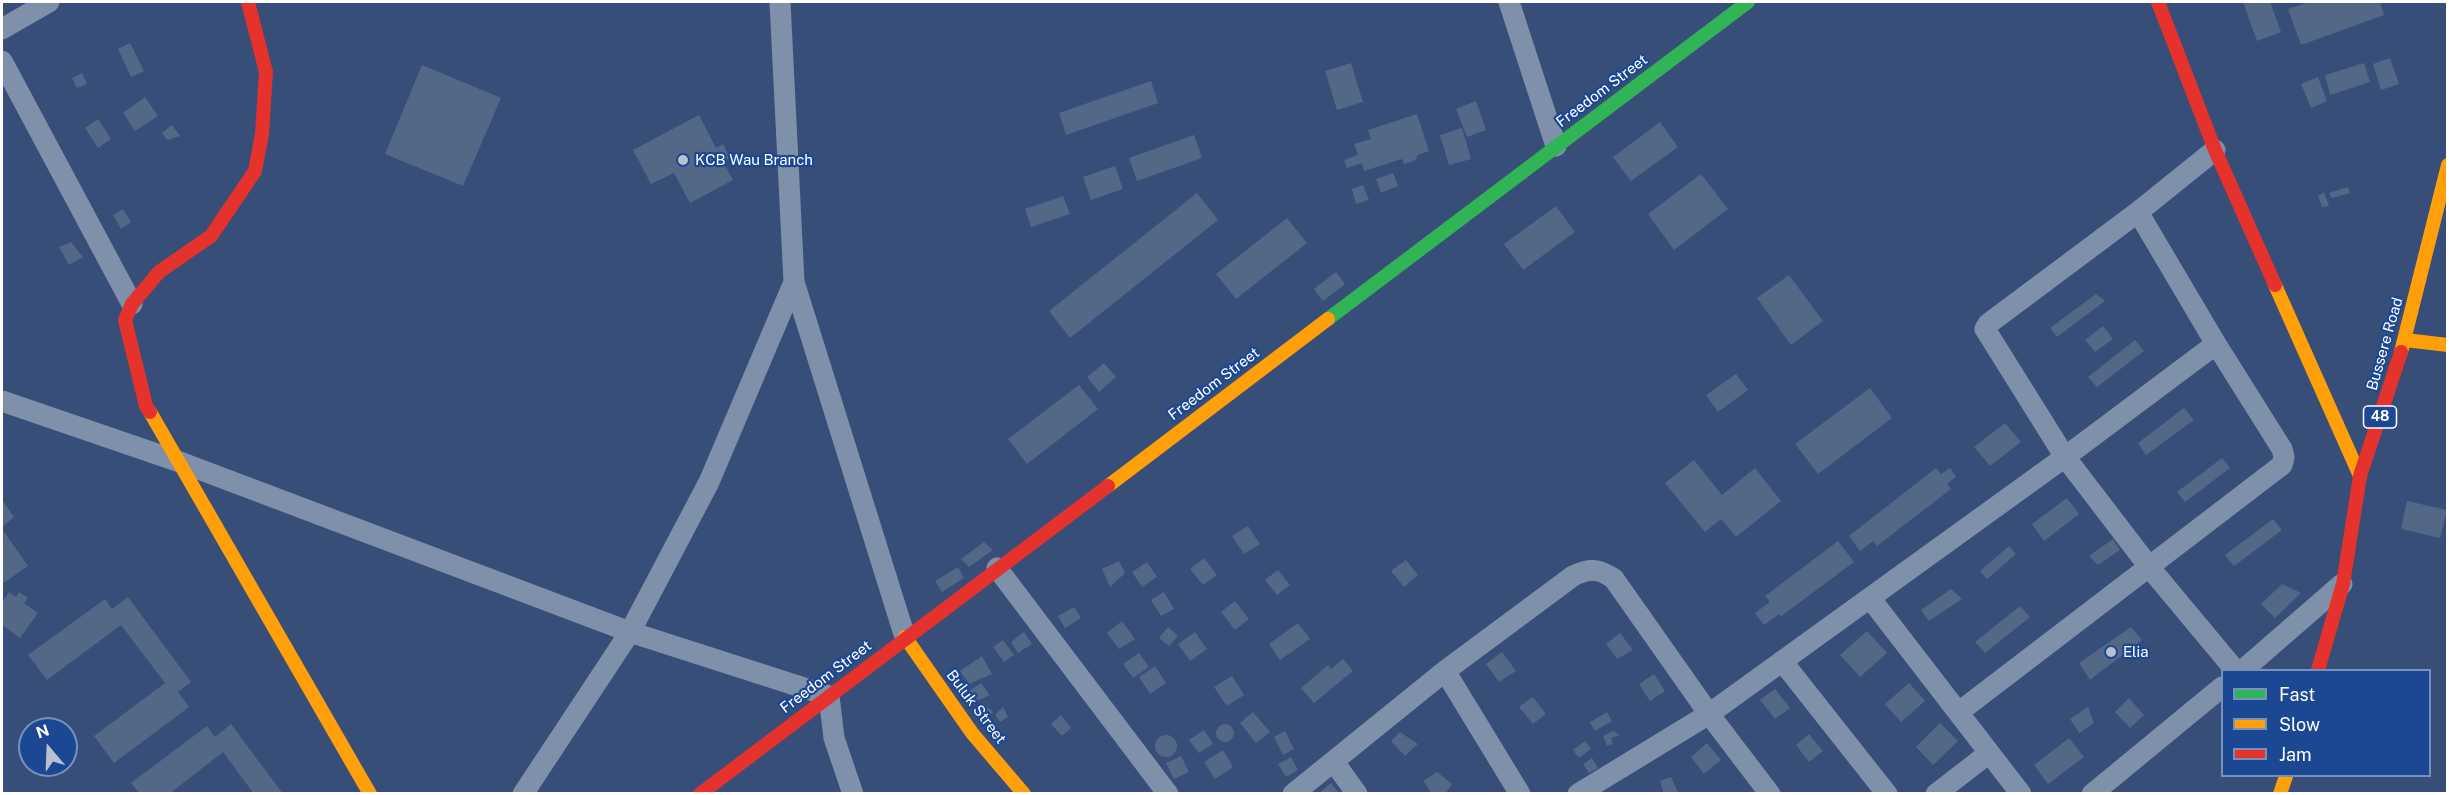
<!DOCTYPE html>
<style>
body{margin:0}
#map{position:relative;width:2449px;height:795px;overflow:hidden;background:#374f78;font-family:"Public Sans",sans-serif}
canvas{display:block}
.frame{position:absolute;inset:0;border:3px solid #fff;pointer-events:none}
.legend{position:absolute;left:2221px;top:669px;width:210px;height:108px;box-sizing:border-box;background:#1c4893;border:2px solid #7791be;margin:0;padding:8px 10px;list-style:none;font-size:18px;color:#fff}
.legend li{display:flex;align-items:center;gap:12px;height:30px}
.legend b{width:30px;border:2px solid #7791be}
.north{position:absolute;left:18px;top:717px;width:60px;height:60px;box-sizing:border-box;background:#1c4893;border:2px solid #7791be;border-radius:50%;rotate:341deg;font-size:16px;font-weight:700;line-height:24px;text-align:center;color:#fff}
.north::after{content:'';display:block;margin:auto;width:21px;height:27px;background:#b9c1d0;clip-path:polygon(50% 0,100% 100%,50% 72%,0 100%)}
</style>
<div id="map">
<canvas width="2449" height="795"></canvas>
<div class="frame"></div>
<ul class="legend">
<li><b style="height:8px;background:#30b455"></b>Fast</li>
<li><b style="height:8px;background:#ff9f0a"></b>Slow</li>
<li><b style="height:8px;background:#e5322d"></b>Jam</li>
</ul>
<div class="north">N</div>
</div>
<script>
const c = document.querySelector('canvas').getContext('2d');
c.lineJoin = 'round';
function paint(path, color) { c.fillStyle = color; c.fill(path, 'evenodd'); }
function stroke(path, color, width, dash) { c.strokeStyle = color; c.lineWidth = width; c.lineCap = dash ? 'butt' : 'round'; c.setLineDash(dash || []); c.stroke(path); }
function write(font, color, halo, rows, align = 'center') {
  c.font = font + ' "Public Sans",sans-serif'; c.lineWidth = 4.5; c.setLineDash([]); c.textBaseline = 'middle'; c.strokeStyle = halo; c.fillStyle = color; for (const [text, x, y, turn = 0] of rows) {
    c.save(); c.translate(x, y); c.rotate((+turn || 0) * Math.PI / 180); c.textAlign = isNaN(turn) ? turn : align; if (halo) c.strokeText(text, 0, 0); c.fillText(text, 0, 0); c.restore();
  }
}
const building = new Path2D(`
 M2243,2h27l11,30 -24,9z
 M2309,2h71l4,13 -83,30 -13,-36z
 M130,43l14,28 -13,6 -13,-28z
 M2390,58l9,26 -18,6 -8,-26z
 M1351,63l12,39 -26,8 -12,-39z
 M2364,63l6,19 -40,13 -5,-20z
 M422,65l79,33 -38,88 -78,-32z
 M82,73l5,11 -10,4 -5,-10z
 M2318,77l9,24 -16,7 -10,-24z
 M1151,81l7,22 -92,32 -7,-22z
 M145,97l13,19 -23,15 -12,-18z
 M1476,101l10,29 -19,7 -11,-28z
 M1417,114l12,37 -12,4 -1,5 -12,4 -2,-5 -38,12 -2,-8 -15,5 -3,-8 14,-5 -4,-11 17,-5 -3,-9z
 M699,115l17,33 7,-4 7,14 -7,4 10,18 -43,23 -16,-30 -23,11 -18,-34z
 M98,119l13,20 -13,9 -13,-20z
 M1660,122l18,25 -47,34 -18,-24z
 M172,125l8,11 -13,4 -5,-7z
 M1462,128l9,31 -22,6 -9,-30z
 M1194,135l8,23 -65,23 -8,-23z
 M1115,166l8,23 -32,11 -8,-23z
 M1393,173l5,13 -17,7 -5,-14z
 M1701,174l27,35 -54,41 -26,-36z
 M1363,185l6,15 -13,4 -4,-15z
 M2348,187l2,6 -18,5 -3,-5z
 M2324,192l5,14 -7,1 -4,-11z
 M1197,193l21,27 -148,118 -21,-27z
 M1063,196l7,18 -39,13 -6,-18z
 M1556,206l19,26 -52,38 -19,-26z
 M123,209l8,13 -10,7 -8,-14z
 M1287,218l20,25 -71,56 -20,-25z
 M71,242l12,15 -14,8 -10,-18z
 M1336,272l9,12 -22,17 -9,-12z
 M1789,275l34,46 -32,24 -34,-47z
 M2096,294l9,7 -48,36 -7,-9z
 M2103,326l10,13 -18,13 -10,-12z
 M2135,340l9,11 -47,36 -9,-10z
 M1104,363l12,14 -17,15 -12,-15z
 M1736,374l12,16 -30,22 -12,-17z
 M1079,385l19,24 -71,55 -19,-25z
 M1870,388l22,30 -74,56 -23,-30z
 M2184,408l10,12 -48,35 -8,-12z
 M2005,423l16,19 -31,24 -16,-19z
 M2222,458l8,10 -45,34 -8,-10z
 M1694,460l28,35 33,-27 26,33 -45,36 -15,-18 -16,13 -40,-49z
 M1936,468l5,6 9,-6 6,9 -9,7 4,5 -74,57 -4,-5 -13,10 -11,-15z
 M2067,498l12,16 -35,27 -12,-17z
 M2,500l12,17 -12,10z
 M2407,501l40,9 -7,28 -39,-9z
 M2273,519l9,11 -48,36 -9,-11z
 M1248,526l12,18 -16,10 -12,-18z
 M2,529l26,37 -26,18z
 M2113,539l7,11 -22,15 -9,-9z
 M1838,541l16,21 -74,55 -1,-3 -15,11 -9,-12 15,-11 -5,-6z
 M984,542l9,8 -24,17 -8,-8z
 M2009,546l7,8 -29,25 -7,-8z
 M1204,558l13,17 -14,10 -13,-16z
 M1406,560l12,15 -14,12 -13,-16z
 M1119,561l6,12 -15,14 -8,-18z
 M1147,562l10,15 -15,10 -10,-15z
 M958,567l6,11 -22,14 -7,-11z
 M1278,570l12,15 -13,10 -12,-15z
 M2282,584l19,9 -26,25 -14,-14z
 M1951,589l11,10 -33,22 -8,-11z
 M9,592l7,5 3,-5 9,6 -4,5 14,10 -18,25 -18,-13v-23z
 M1164,592l10,17 -13,7 -10,-16z
 M128,597l63,85 -13,10 11,15 -75,56 -20,-27 71,-53 -44,-58 -74,55 -19,-25 77,-56 7,10z
 M1235,601l14,18 -14,11 -14,-18z
 M2020,606l10,11 -45,36 -10,-11z
 M1074,607l7,11 -16,10 -7,-12z
 M1122,621l13,18 -16,10 -12,-16z
 M1298,623l12,16 -30,21 -11,-16z
 M1168,627l10,9 -9,10 -10,-8z
 M2131,627l11,13 -52,40 -11,-17z
 M1867,631l20,22 -27,24 -20,-22z
 M1024,632l8,12 -14,9 -7,-11z
 M1195,632l12,17 -17,12 -12,-17z
 M1620,633l13,17 -16,9 -11,-15z
 M1003,640l11,15 -10,7 -11,-15z
 M1502,652l14,19 -17,11 -13,-18z
 M1139,653l10,14 -16,11 -10,-14z
 M982,656l10,18 -23,10 -9,-13z
 M1343,659l10,12 -39,32 -13,-15 27,-23 3,4z
 M1155,666l11,17 -16,11 -11,-17z
 M1654,674l11,17 -15,10 -11,-17z
 M1232,676l12,19 -17,11 -13,-19z
 M981,683l9,12 -15,7 -6,-11z
 M1909,683l16,18 -24,21 -16,-18z
 M1775,689l15,19 -15,11 -15,-19z
 M1533,697l13,17 -13,10 -14,-17z
 M2129,698l15,17 -14,13 -15,-16z
 M983,703l10,9 -5,6 -10,-10z
 M1003,707l5,10 -8,5 -5,-7z
 M2088,707l6,16 -15,10 -9,-14z
 M1253,712l17,20 -14,11 -16,-20z
 M1607,712l5,9 -17,10 -5,-9z
 M1061,715l10,13 -9,8 -11,-12z
 M1940,723l18,18 -25,24 -17,-18z
 M231,724l52,70h-29l-31,-42 -54,42h-29l-9,-11 76,-57 8,11z
 M1216 733a9 9 0 1 1 18 0a9 9 0 1 1-18 0Z
 M1204,730l9,14 -14,9 -10,-13z
 M1285,731l9,18 -11,6 -9,-18z
 M1614,731l5,4 -8,3 2,6 -6,2 -4,-10z
 M1400,732l18,12 -13,12 -14,-15z
 M1809,734l14,17 -14,11 -13,-17z
 M1155 746a11 11 0 1 1 22 0a11 11 0 1 1-22 0Z
 M2069,738l15,19 -36,27 -14,-19z
 M1585,741l6,8 -12,9 -6,-8z
 M1707,743l14,17 -17,14 -13,-17z
 M1223,750l10,17 -18,12 -11,-17z
 M1181,756l8,16 -15,7 -8,-16z
 M1291,757l7,13 -12,7 -8,-13z
 M1592,758l6,10 -9,5 -6,-9z
 M1437,772l15,12 -7,10h-13l-9,-13z
 M1671,777l8,17h-15l-4,-13z
 M1331,783l9,11h-22z`);
const street = new Path2D(`
 M780,2l14,280 111,355
 M1509,2l47,144
 M2,29l47,-27
 M2,61l130,243
 M2215,150l-77,62 -150,112 -3,5 80,128 85,111 85,102
 M2,401l178,61 450,170 199,64 5,42 19,56
 M997,568l171,226
 M1870,598l151,196
 M1782,661l105,133
 M2243,670l99,-86
 M1445,671l75,123
 M1959,712l323,-247 2,-8 -2,-8 -66,-105 -78,-132
 M1334,762l23,32
 M523,794l107,-162 79,-150 85,-200
 M1293,794l152,-123 128,-95c17,-8 25,-8 41,3l95,135 61,80
 M1578,794l131,-80 356,-257 151,-113
 M1936,794l53,-41
 M2092,794l130,-107`);
const fast = new Path2D(`
 M1328,319l420,-317`);
const slow = new Path2D(`
 M2275,285l85,191
 M2405,340l43,5
 M2401,352l47,-187
 M150,412l220,382
 M1108,486l220,-167
 M905,637l67,96 52,61
 M2280,794l6,-18`);
const jam = new Path2D(`
 M2158,2l57,148 60,135
 M150,412l-4,-6 -21,-86 7,-16 27,-32 52,-36 44,-65 7,-37 4,-62 -18,-70
 M2318,670l25,-86 17,-108 41,-124
 M700,794l408,-308`);
const markers = [
 [683,160,6,"#b9c1d0"],
 [2111,652,6,"#b9c1d0"]
];
const shields = [
 [2380,417,33]
];
const shieldNames = [
 ["48",2380,417]
];
const streetNames = [
 ["Freedom Street",1602,91,-37],
 ["Bussere Road",2385,344,-74],
 ["Freedom Street",1214,384,-37],
 ["Freedom Street",826,677,-37],
 ["Buluk Street",976,707,53]
];
const poiNames = [
 ["KCB Wau Branch",695,160],
 ["Elia",2123,652]
];
paint(building, '#536787');
stroke(street, '#7f90ab', 21);
stroke(fast, '#30b455', 14);
stroke(slow, '#ff9f0a', 14);
stroke(jam, '#e5322d', 14);
for (const [x, y, r, color] of markers) { const dot = new Path2D(); dot.arc(x, y, r, 0, 2 * Math.PI); c.fillStyle = color; c.fill(dot); stroke(dot, '#1c4893', 2); }
for (const [x, y, w] of shields) { const box = new Path2D(); box.roundRect(x - w / 2, y - 11, w, 22, 4.5); c.fillStyle = '#1c4893'; c.fill(box); stroke(box, '#fff', 1.5); }
write('bold 14px', '#fff', null, shieldNames);
write('15px', '#fff', '#1c4893', streetNames);
write('15px', '#fff', '#1c4893', poiNames, 'left');
</script>
